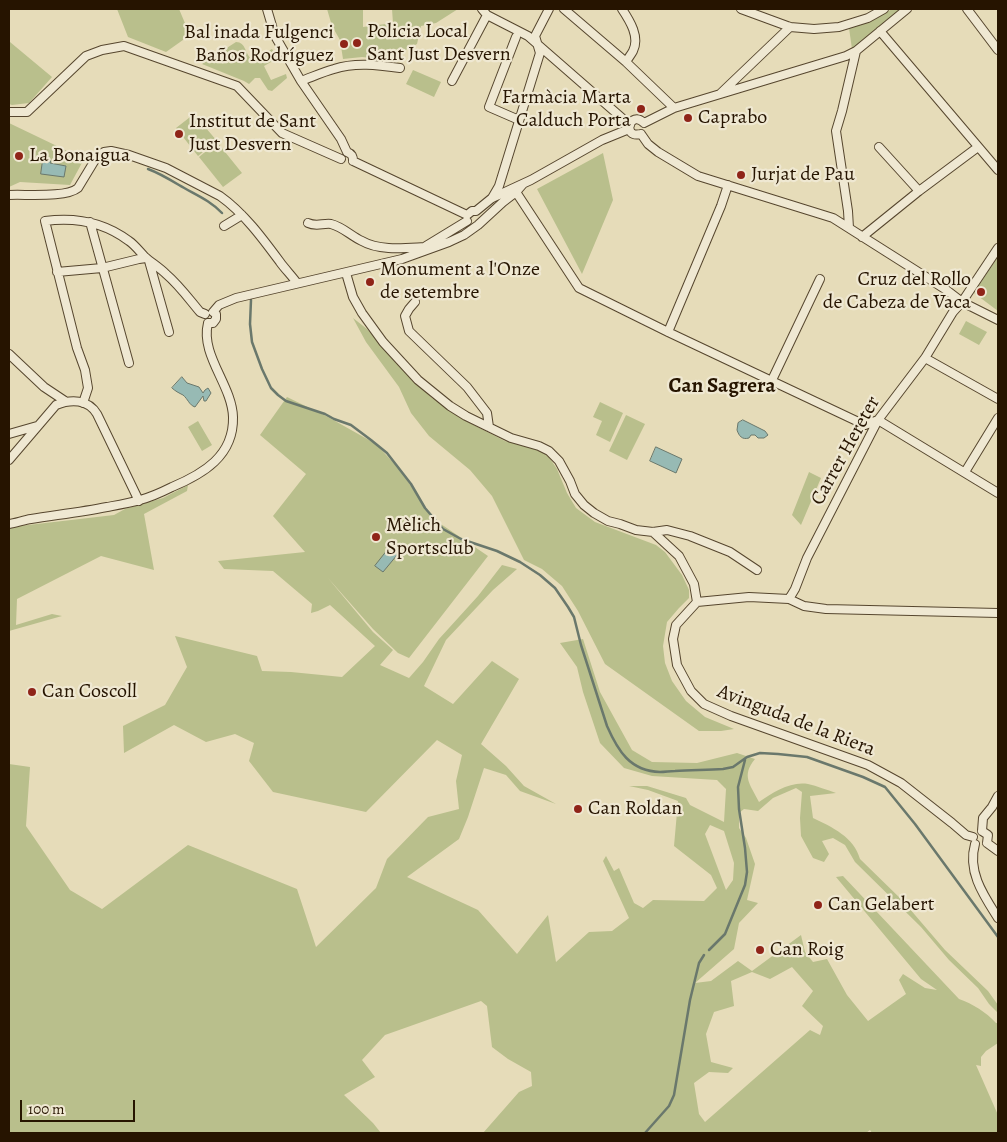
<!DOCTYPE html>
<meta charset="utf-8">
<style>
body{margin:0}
#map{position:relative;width:1007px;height:1142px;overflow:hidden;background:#e6dcb9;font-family:Alegreya,serif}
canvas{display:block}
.frame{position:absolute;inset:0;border:10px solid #261400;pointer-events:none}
.scale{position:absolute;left:20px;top:1100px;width:115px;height:22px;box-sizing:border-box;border:2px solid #261400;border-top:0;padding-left:6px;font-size:15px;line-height:18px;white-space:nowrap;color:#261400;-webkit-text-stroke:4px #efe8d2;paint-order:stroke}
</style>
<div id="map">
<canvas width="1007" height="1142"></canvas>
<div class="frame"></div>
<div class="scale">100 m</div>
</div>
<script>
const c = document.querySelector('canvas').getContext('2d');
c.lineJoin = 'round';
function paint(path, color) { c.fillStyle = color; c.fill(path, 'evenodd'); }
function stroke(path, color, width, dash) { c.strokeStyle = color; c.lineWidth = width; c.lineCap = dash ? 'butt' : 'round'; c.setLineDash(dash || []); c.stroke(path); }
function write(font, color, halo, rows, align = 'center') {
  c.font = font + ' Alegreya,serif'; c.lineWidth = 4.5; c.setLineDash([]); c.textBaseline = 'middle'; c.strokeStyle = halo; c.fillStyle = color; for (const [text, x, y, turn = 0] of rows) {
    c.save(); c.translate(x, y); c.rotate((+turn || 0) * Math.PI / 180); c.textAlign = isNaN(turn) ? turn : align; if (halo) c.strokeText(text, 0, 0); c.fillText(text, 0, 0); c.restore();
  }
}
const green = new Path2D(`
 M117,9h62l11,26 -24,17 -38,-15z
 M327,9l17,1 19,-1v18l30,-4 -1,-14h66l-22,14 -15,3 -4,18 -23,12 -1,4 -31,-3 -19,2 -3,-19 -8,-14z
 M892,9h8l1,1 -49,39 -3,-21 25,-9z
 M10,42l42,35 -23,26 -17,2 -3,-1v-60z
 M236,42c10,0 9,12 16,18l20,-11 6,9 -14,8 7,14 15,-6 1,4 -15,13 -4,-1 -8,-12h-5l-6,6 -5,-3 -42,-17z
 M413,70l28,12 -7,15 -28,-13z
 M194,114l23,27 -19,15 -22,-28z
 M9,123l75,36 -14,26 -50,-3 -11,5z
 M217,142l25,31 -19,14 -24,-30z
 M603,153l10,47 -31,74 -45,-85z
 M998,256v55l-24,-18z
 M353,318l14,11 43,48 22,21 34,23 39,20 36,10 8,6 8,12 10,24 9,15 19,14 61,23 9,7 17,23 7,15v8l-10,10 -12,14 -4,24 2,17 7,18 14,20 19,16 29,12 -13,2h-22l-94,-67 -27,-53 -16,-25 -20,-17 -18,-9 -32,-64 -22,-26 -41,-34 -18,-23 -12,-26 -33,-45z
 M966,321l21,11 -8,13 -20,-11z
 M287,397l41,20 48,27 25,27 31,47 56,38 -79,102 -11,-5 -25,-24 -45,-51 45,54 20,18 -13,15 29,13 14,-16 16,-23 39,-43 24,-31 15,4 -24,21 -47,50 -22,46 29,18 39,-43 27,18 -38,65 25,22 18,20 32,18 -36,-13 -14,-16 -22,-7 -16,49 -9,22 -52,38 71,33 39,44 31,-39 8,47 33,-30 23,-1 17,-13 -26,-57 3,-5 8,15 5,-3 15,35 9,5 10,-8 51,1 13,-13 -6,-13 -37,-29 4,-45 -30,-11 -19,-4h18l39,12 4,7 34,17 2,-33 -9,-9 -65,-4 -28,-8 -24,-25 -17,-51 -6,-25 -17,-24 23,-4 17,53 32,58 20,12 45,1 40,-10 18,6c-14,17 -5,25 4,43 14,-10 32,-21 49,-18 9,2 19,6 28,9l-26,3 3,22c19,9 41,19 47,41l43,42 42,49 43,41 10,14v8l-9,-9 -11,-16 -29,-28 -28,-33 -66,-65 -10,-17 -12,-7 -11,3 7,13 -5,8 -11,-4 -12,-22 -1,-18 2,-26 -6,-4 -23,10 -15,13 -14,-2 -5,4v15l7,10 9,26 -8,36 11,3 -19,20 -5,26 -39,34 16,-2 27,-20 14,10 49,-36 4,17 8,10 14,-3 20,36 21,26 38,-27 -7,-14 4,-6 22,14 12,2 -16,-11 -85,-102 7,-1 116,123c14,5 27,13 37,24h2v20l-12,8 -5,6v9l-5,-1 22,50v18h-126l-2,-3 -4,3h-383l36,-41 13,-6 -1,-14 -23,-13 -16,-12 -5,-41 -6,-5 -96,34 -23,25 13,17 -31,18 29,28 8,10h-372v-369l21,3 -4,59 44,64 32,19 86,-64 109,44 19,58 60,-59 11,-29 41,-42 31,-8 -3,-28 6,-26 -25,-15 -71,72 -93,-20 -24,-31 5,-18 -19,-9 -29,8 -32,-17 -50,28 -1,-27 42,-21 22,-38 -12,-31 82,20 5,15 29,1 51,5 33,-31 -45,-41 -12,6 -7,2 1,-9 -39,-33 -49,-2 -6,-8 87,-9 -32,-36 33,-42 -46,-39zM710,825l14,6 10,32 -1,17 -7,10 -21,-56zM792,967l21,24 -11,15 21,20 -3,9 -10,-5 -105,92 -6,-8 -5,-31 15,-11 19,1 5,-5 -22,-6 -5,-28 8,-22 20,-6 -3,-25 21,-9 18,7z
 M600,402l23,11 -13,29 -14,-7 6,-14 -9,-4z
 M626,415l19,9 -18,36 -18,-9z
 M198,421l14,24 -10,6 -14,-24z
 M809,472l12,6 -20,47 -9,-10z
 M188,485l-1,6 -43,23 10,56 -53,-14 -84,43 -1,26 36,-11 10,2 -53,15v-103l2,-1 103,-12 11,-6 38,-11z`);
const water = new Path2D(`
 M43,160l8,1 -1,2 16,3 -2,11 -23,-3z
 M182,377l5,6 12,4 4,6 2,-3 3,-2 3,5 -5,8h-2l-1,-5 -8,11c-6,-2 -7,-8 -12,-12 -4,-2 -8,-4 -11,-7z
 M743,420l22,11 3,4 -4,3h-6l-3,-3h-4l-2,3c-7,2 -10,-2 -12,-8l1,-7z
 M656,447l26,12 -6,14 -26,-12z
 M394,542l8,7 -19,23 -8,-6z`);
const stream = new Path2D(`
 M148,169c11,4 21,10 31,16 15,9 31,15 43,28
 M251,300l-1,24 2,18 10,27 9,19 7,7 8,6 39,13 9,5 17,6 20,15 16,13 24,31 14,24 18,21 18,10 36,12 23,11 20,13 15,13 13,19 6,10 7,28 26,81c11,25 23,45 53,46 5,0 10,-1 15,-1 16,-1 32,-1 48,-2l10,-2 14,-10 13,-4 18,1 29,3 56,20 22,10 30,37 83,113
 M709,950l16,-16 20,-49 2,-13 -2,-24 -6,-39 -1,-22 7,-27
 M645,1133l24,-27 5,-11 16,-95 9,-37 5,-8`);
const minor = new Path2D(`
 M267,9l8,27 26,45 40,58 6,13c5,2 6,4 6,9
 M482,9l5,6 41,21 102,89
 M564,9l62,53 48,46
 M622,9c8,12 18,28 11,42 -2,4 -5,7 -7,11
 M741,9l49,18 24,2 25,-2 29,-9 16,-9
 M967,9l31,41
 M880,31l118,139
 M516,37l-27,70 30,13
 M301,81c11,-4 22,-9 33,-12 21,-7 44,-4 66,-1
 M452,81l35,-66
 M721,93l69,-66
 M9,112h18l59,-56 16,-6 22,-4 113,40 45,47 59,26
 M644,123l30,-15 172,-52 10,-5
 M641,134l7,10 10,8 40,24 135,42 112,71 17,13 36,18
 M641,134c-20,5 -11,-25 3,-11
 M879,147l40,44
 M353,161l114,54
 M516,192l63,96 89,44 197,93 13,-5 120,73
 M9,195c16,-1 57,3 69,-7l20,-33 6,-3 7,-1 18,4 37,13 54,28c24,17 43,43 60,66 5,7 12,14 17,21
 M492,198l7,-12 41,-133 -5,-17 14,-27
 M467,215l5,-4h4l16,-13 39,-18 71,-40 27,-11
 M90,222l39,141
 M308,223c8,4 15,0 23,1 12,3 20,12 31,17 17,10 43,7 62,6
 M224,226l18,-11
 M849,228l-1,-17 -12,-80 6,-20 14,-60 51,-42
 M862,237l57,-46 59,-44
 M426,246l41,-25
 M149,261l20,71
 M57,272l45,-4 37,-9 7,-1
 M346,273l7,24 9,16 21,29 35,38 32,26 16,10 45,22 28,8 10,5 10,10 11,20 5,13 9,11 10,8 14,8 12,3 16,6 17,2 14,-2 23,6 40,16 27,18
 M415,302l-6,7 -4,7 4,15 58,56 20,26 2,14
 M213,312l6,-7 17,-7 166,-39 47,-17 15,-7 14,-10 25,-23 13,-10 7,-8
 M208,323h5l3,-4v-5l-3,-2
 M668,332l53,-126 7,-21
 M9,354l35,33 21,14
 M925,358l73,41
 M772,380l48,-101
 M83,403l5,-15 -3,-18 -8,-22 -32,-127c30,-4 59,1 84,20 6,4 11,11 16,16 7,6 15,11 21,17 13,11 23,25 34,38l5,2
 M9,434l28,-8
 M9,460l47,-55c15,-6 32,-6 41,9l42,87
 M965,472l33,-54
 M9,524c7,-1 15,-4 22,-5 25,-4 51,-7 76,-12 11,-2 23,-4 33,-7 11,-3 22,-8 32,-13 31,-13 62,-31 61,-70 -1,-32 -33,-62 -25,-94
 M653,532l26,24 15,28 3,18
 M789,599l6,-10 12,-31 71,-138 47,-62 28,-46 9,-10 36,-54
 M697,602l-21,23 -3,14 4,26 14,26 13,13 27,12 137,49 33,18 51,40 14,12 7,2
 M697,602l52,-5 40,2 15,7 22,3 172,4
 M982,831l1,-13 9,-11 6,-11
 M982,831l6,4 -1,8
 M987,843l11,8
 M975,844c-8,28 9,52 23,74`);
const markers = [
 [357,43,5,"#8f2418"],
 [344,44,5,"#8f2418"],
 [641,109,5,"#8f2418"],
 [688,118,5,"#8f2418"],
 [179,134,5,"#8f2418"],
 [19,156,5,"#8f2418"],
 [741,175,5,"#8f2418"],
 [370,282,5,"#8f2418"],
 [981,292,5,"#8f2418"],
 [376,537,5,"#8f2418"],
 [32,692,5,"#8f2418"],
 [578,809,5,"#8f2418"],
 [818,905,5,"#8f2418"],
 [760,950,5,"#8f2418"]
];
const poiNames = [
 ["Policia Local",367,32],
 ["Sant Just Desvern",367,55],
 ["Bal inada Fulgenci",334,33,"right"],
 ["Baños Rodríguez",334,56,"right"],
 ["Farmàcia Marta",631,98,"right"],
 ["Calduch Porta",631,121,"right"],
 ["Caprabo",698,118],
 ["Institut de Sant",189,122],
 ["Just Desvern",189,145],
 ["La Bonaigua",29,156],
 ["Jurjat de Pau",751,175],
 ["Monument a l'Onze",380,270],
 ["de setembre",380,293],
 ["Cruz del Rollo",971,280,"right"],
 ["de Cabeza de Vaca",971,303,"right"],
 ["Mèlich",386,526],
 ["Sportsclub",386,549],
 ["Can Coscoll",42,692],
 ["Can Roldan",588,809],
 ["Can Gelabert",828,905],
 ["Can Roig",770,950]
];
const streetNames = [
 ["Carrer Hereter",846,451,-61],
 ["Avinguda de la Riera",796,721,21]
];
const neighbourhoodNames = [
 ["Can Sagrera",722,387]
];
paint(green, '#b9bf8c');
paint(water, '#97bab4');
stroke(water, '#6a786c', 1);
stroke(stream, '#6a786c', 2.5);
stroke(minor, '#56462e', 10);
stroke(minor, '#efe8d2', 8);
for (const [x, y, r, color] of markers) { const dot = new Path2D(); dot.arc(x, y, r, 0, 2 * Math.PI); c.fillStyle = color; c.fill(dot); stroke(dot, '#efe8d2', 2); }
write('20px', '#261400', '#efe8d2', poiNames, 'left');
write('20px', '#261400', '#efe8d2', streetNames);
write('bold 21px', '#261400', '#efe8d2', neighbourhoodNames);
</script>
